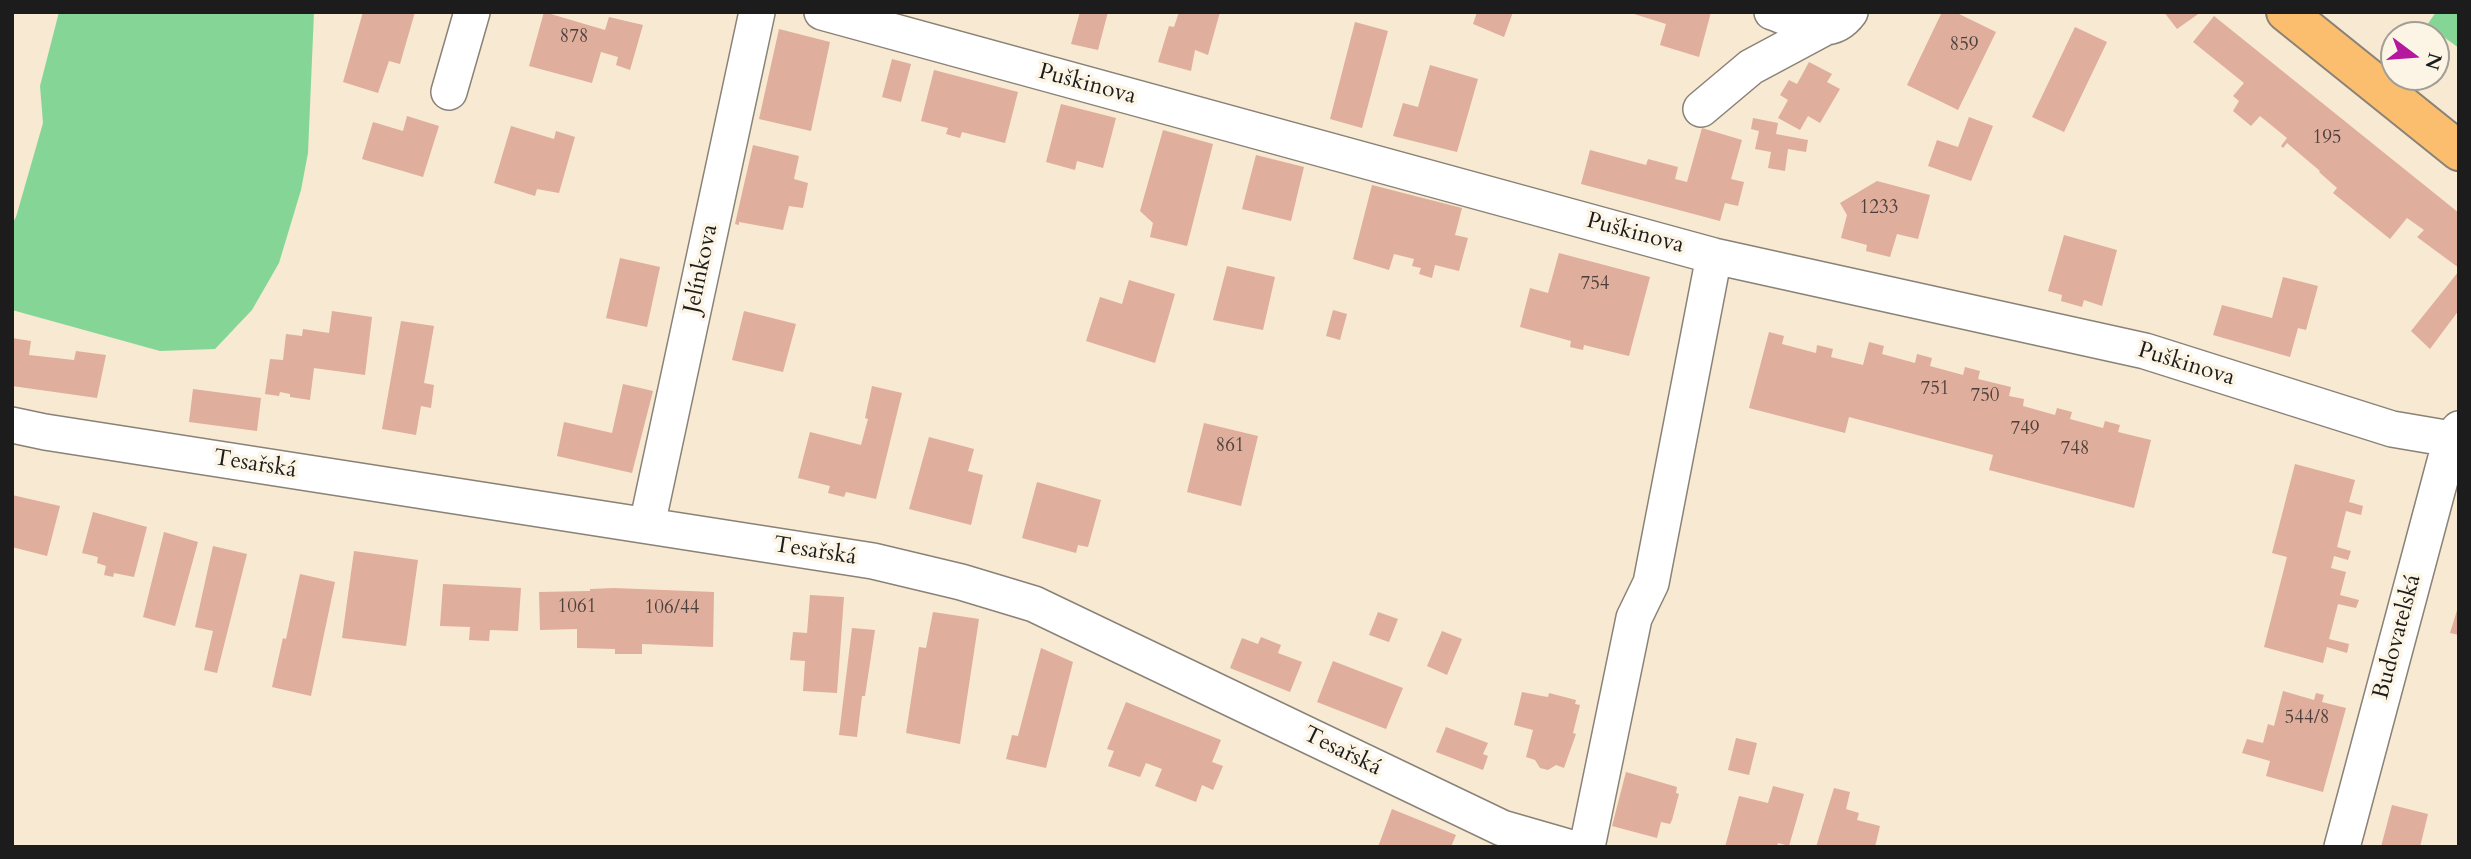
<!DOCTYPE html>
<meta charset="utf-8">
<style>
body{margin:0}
#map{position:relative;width:2471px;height:859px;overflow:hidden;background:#f8e9d2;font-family:Cardo,serif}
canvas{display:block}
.frame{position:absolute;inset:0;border:14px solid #1c1c1c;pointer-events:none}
.north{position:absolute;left:2380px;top:21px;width:70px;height:70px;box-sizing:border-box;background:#fcf5e5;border:2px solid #a29e95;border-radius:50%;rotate:106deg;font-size:19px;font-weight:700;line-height:28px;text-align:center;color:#1c1c1c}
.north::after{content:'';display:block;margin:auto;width:24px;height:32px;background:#b5179e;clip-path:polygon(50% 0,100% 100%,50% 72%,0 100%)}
</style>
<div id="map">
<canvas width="2471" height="859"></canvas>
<div class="frame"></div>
<div class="north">N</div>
</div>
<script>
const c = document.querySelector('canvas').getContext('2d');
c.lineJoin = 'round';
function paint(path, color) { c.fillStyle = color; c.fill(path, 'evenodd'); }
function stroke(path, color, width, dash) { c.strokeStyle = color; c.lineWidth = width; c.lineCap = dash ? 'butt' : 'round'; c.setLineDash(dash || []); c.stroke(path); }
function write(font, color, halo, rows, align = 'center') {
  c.font = font + ' Cardo,serif'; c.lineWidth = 7; c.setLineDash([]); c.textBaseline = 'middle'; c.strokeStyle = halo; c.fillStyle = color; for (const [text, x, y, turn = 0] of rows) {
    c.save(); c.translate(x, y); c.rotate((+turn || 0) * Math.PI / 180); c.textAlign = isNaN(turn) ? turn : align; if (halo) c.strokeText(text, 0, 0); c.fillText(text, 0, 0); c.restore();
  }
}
const green = new Path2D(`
 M59,12h255l-6,141 -7,37 -22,73 -27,47 -37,39 -55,2 -148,-41v-86l4,-7 27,-94 -3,-37z
 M2436,12h23v36l-32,-23z`);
const building = new Path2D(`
 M363,12h52l-15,52 -11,-3 -11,32 -35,-11z
 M544,12l61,18 4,-13 34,8 -13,45 -14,-5 2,-8 -17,-5 -9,31 -63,-17z
 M1080,12h28l-10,38 -27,-6z
 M1179,12h41l-12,43 -13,-5 -4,21 -33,-9 11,-36 5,1z
 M1477,12h36l-9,25 -31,-13z
 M1711,12l-12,45 -39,-12 6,-21 -35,-11z
 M1942,12h13l41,20 -38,78 -51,-25z
 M2164,12h37l-24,17z
 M2214,16l245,197v55l-42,-31 7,-7 -17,-12 -17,21 -57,-46 4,-5 -18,-16 1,-1 -33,-28 -4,5 -2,-2 6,-8 -27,-22 -9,10 -18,-15 6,-10 -6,-5 11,-13 -51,-41z
 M1355,22l33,9 -26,97 -32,-9z
 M2075,27l32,15 -43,90 -32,-15z
 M779,29l51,13 -19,89 -52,-12z
 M892,59l19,5 -10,38 -19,-5z
 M1809,62l23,12 -5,8 13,7 -20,34 -12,-7 -8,14 -22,-12 10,-18 -8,-5 9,-15 8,4z
 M1430,65l48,14 -21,73 -64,-16 10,-33 15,4z
 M934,70l84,22 -13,51 -43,-11 -2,6 -14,-4 2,-6 -27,-7z
 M1061,104l55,14 -13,50 -26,-7 -2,9 -29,-8z
 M407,116l32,10 -16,51 -61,-18 11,-37 30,9z
 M1969,117l24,9 -22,55 -43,-15 9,-26 21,7z
 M1753,118l25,5 -2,11 32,6 -2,12 -18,-3 -3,22 -17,-3 3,-16 -16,-3 4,-18 -8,-2z
 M511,126l43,13 2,-8 19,6 -16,56 -22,-4 -2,7 -41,-13z
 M1702,128l40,12 -11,39 13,3 -6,24 -13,-3 -5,18 -139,-37 9,-34 56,15 2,-6 30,8 -3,12 12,3z
 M1163,130l50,14 -26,102 -37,-9 3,-14 -13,-12z
 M753,145l46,11 -5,23 14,4 -5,25 -14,-2 -6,24 -44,-8v3l-4,-1z
 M1256,155l48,12 -13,54 -49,-12z
 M1877,181l53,14 -12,44 -21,-5 -7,23 -24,-6 1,-6 -26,-7 6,-23 -7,-12z
 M1372,185l90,23 -7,27 13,3 -9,33 -24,-6 -3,13 -13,-4 2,-6 -9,-2 2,-7 -20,-5 -5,16 -36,-11z
 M2064,235l53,15 -15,56 -18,-6 -2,7 -21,-6 1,-6 -14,-4z
 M1559,253l91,24 -21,79 -45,-11 -1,5 -13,-3 1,-6 -51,-14 10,-39 18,5z
 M620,258l40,9 -13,60 -41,-9z
 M1227,266l48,11 -12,53 -50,-10z
 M2459,271v39l-29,39 -19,-18z
 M2283,277l35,9 -12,44 -8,-2 -8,29 -77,-22 9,-30 50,13z
 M1129,280l46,14 -20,69 -69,-22 14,-44 22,7z
 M1333,310l14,4 -7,26 -14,-4z
 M332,311l40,6 -7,58 -51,-7 -4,32 -20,-3v-3l-10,-2 -1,4 -14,-2 5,-35 13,1 3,-26 16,2 1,-7 26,4z
 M744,311l52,13 -13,48 -51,-12z
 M401,321l33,5 -10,57 10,2 -3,23 -10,-2 -5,29 -34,-6z
 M1769,332l15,4 -2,8 34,9 1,-8 16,4 -2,8 32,8 6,-23 15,4 -2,8 33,9 2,-9 15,4 -2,8 33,9 2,-8 15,4 -2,8 33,8 -2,9 15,3 -1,7 32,9 2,-7 15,4 -2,7 33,9 2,-7 15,4 -2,7 33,8 -17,68 -145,-38 4,-15 -144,-38 -4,16 -96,-25z
 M12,338l19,3 -2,14 45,5 2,-9 30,4 -9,43 -85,-12z
 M623,384l30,7 -21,82 -75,-17 7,-34 48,11z
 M872,386l30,7 -26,106 -30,-7 -2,5 -16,-4 2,-7 -32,-8 12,-46 51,13 7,-26 -3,-1z
 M193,389l68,9 -4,33 -68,-9z
 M1204,423l54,13 -17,70 -54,-14z
 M929,437l45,12 -6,22 15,4 -12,50 -62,-16z
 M2295,464l60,16 -6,22 14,4 -2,9 -15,-4 -9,36 14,4 -3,9 -14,-4 -3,12 15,4 -6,23 19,5 -3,8 -18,-4 -9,35 20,5 -2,9 -20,-6 -4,16 -59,-16 23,-90 -15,-4z
 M1037,482l64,18 -13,47 -10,-2 -2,8 -54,-15z
 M12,495l48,11 -13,50 -35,-9z
 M93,512l54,15 -13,50 -20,-4 -1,4 -9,-2 2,-9 -9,-3 1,-6 -16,-4z
 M164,532l34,10 -23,84 -32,-9z
 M213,546l34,8 -30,119 -13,-3 9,-39 -18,-4z
 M354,551l64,9 -12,86 -64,-8z
 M300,574l35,8 -24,114 -39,-9 11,-49 3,1z
 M443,584l78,4 -3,43 -28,-1 -1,11 -20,-1 1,-13 -30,-1z
 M614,588l100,4 -1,55 -71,-3v10h-27v-5l-38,-1v-19l-37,1 -1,-38 51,-1v-2z
 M810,595l34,2 -7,96 -34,-2 2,-30 -15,-1 3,-28 14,1z
 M2459,604v31l-9,-2z
 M933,612l46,7 -19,125 -54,-11 13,-86 7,1z
 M1378,612l20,7 -9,23 -20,-7z
 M852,628l23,2 -10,66h-3l-5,41 -18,-2z
 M1442,631l20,8 -15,36 -20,-9z
 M1261,637l20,8 -3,8 24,9 -12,30 -60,-24 12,-30 16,6z
 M1041,648l32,14 -27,106 -40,-9 6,-24 6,1z
 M1333,661l70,27 -17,41 -69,-27z
 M2283,691l31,9 2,-7 8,2 -2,7 24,6 -23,84 -57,-16 4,-15 -28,-8 5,-14 16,4 5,-19 6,2z
 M1522,692l20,4 6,1 1,-4 27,7 -1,4 5,1 -7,28 3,1 -12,34 -8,-3 -8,5 -8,-2 -5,-8 -9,-3 7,-27 -19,-5z
 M1126,702l95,38 -9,22 11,4 -10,24 -11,-5 -6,17 -41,-16 7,-17 -16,-6 -6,14 -32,-11 6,-15 -7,-2z
 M1446,727l42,16 -5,11 5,2 -5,14 -47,-18z
 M1736,738l21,5 -8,32 -21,-5z
 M1626,772l51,15 -1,6 3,1 -7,26 -2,4 -9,-2 -4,16 -45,-12z
 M1773,786l31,8 -15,52 -11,-3 -1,4h-52l14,-51 29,7z
 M1834,788l16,4 -4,17 13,4 -2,7 23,6 -5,21h-59z
 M2392,805l36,9 -8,33h-39z
 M1392,809l64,26 -5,12h-73z`);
const minor = new Path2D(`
 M822,12l892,244 431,95 247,78 59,10
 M1772,12c27,9 57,29 78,0
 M449,92l23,-80
 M1701,109l50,-42 71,-38
 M12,425l33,7 828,129 88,21 73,22 468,224 66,19
 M647,525l110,-513
 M1587,847l47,-229 17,-35 63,-327
 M2342,847l109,-408 8,-10`);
const major = new Path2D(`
 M2286,12l173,139`);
const numberNames = [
 ["878",574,38],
 ["859",1964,46],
 ["195",2327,139],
 ["1233",1879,209],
 ["754",1595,285],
 ["751",1935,390],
 ["750",1985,397],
 ["749",2025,430],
 ["861",1230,447],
 ["748",2075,450],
 ["1061",577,608],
 ["106/44",672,609],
 ["544/8",2307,719]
];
const streetNames = [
 ["Puškinova",1087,85,15],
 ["Puškinova",1635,234,15],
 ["Jelínkova",702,269,-78],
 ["Puškinova",2186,365,17],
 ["Tesařská",255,465,9],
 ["Tesařská",815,552,9],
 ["Budovatelská",2398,637,-75],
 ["Tesařská",1342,752,26]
];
paint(green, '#85d696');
paint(building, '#dfae9c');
stroke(minor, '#8a8277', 38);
stroke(major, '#8a8277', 42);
stroke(minor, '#fff', 35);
stroke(major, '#fabe6e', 38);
write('19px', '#4d403c', null, numberNames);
write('23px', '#1c1c1c', '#fcf5e5', streetNames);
</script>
